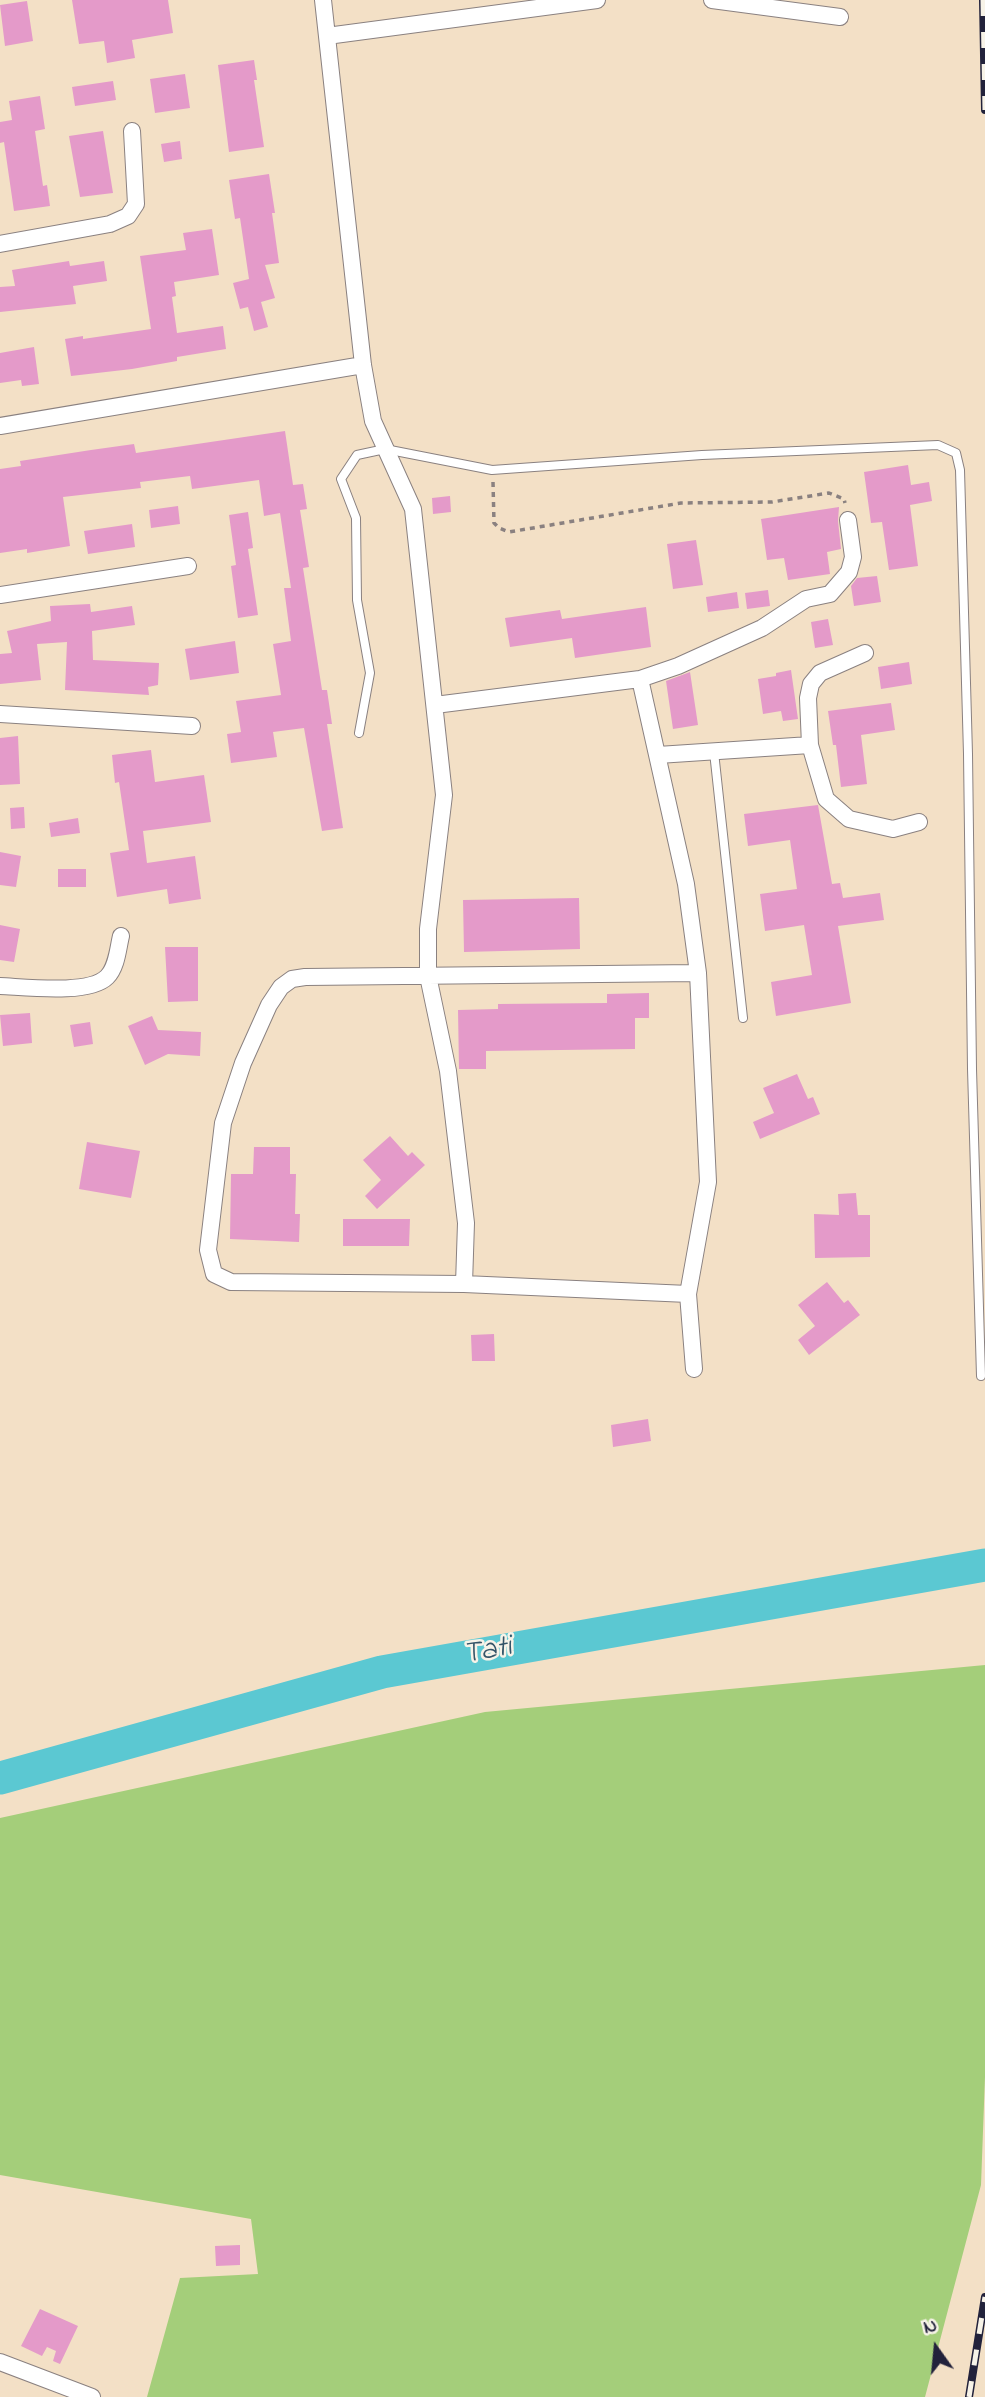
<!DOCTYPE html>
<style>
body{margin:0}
#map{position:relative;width:985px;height:2397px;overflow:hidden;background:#f3e0c6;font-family:"Indie Flower",sans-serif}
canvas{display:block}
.north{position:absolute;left:901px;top:2313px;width:70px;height:70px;-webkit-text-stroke:5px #f7f3e8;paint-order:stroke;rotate:345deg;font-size:19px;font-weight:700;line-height:28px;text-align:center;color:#22223b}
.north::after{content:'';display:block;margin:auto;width:24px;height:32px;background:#22223b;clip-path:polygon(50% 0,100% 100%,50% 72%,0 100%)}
</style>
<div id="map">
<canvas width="985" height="2397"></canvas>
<div class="north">N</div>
</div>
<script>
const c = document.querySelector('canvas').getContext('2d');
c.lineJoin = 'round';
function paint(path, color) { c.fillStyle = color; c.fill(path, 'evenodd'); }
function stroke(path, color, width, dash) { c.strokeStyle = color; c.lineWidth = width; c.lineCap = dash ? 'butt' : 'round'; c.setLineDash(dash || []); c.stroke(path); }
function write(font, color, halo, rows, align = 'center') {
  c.font = font + ' "Indie Flower",sans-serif'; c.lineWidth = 5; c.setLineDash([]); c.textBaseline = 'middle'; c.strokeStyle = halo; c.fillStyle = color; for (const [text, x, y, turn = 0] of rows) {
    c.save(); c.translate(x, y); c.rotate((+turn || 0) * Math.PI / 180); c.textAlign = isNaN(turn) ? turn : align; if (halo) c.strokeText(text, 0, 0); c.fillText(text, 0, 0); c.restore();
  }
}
const green = new Path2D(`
 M985,1665v412l-4,108 -56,212h-778l33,-119 78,-4 -7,-55 -251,-44v-357l485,-106z`);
const river = new Path2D(`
 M0,1778l382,-106 603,-107`);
const building = new Path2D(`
 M72,0h96l5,33 -41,7 3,18 -28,5 -3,-22 -25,3z
 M27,1l6,40 -28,5 -5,-41z
 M254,60l3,20h-3l10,67 -35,5 -11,-87z
 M185,74l5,34 -35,5 -5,-34z
 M113,81l3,19 -41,6 -3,-19z
 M40,96l5,33 -10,2 8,55 4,-1 3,21 -36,5 -10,-69 -4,1v-21l12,-2 -3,-19z
 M103,131l10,62 -33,4 -11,-61z
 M180,141l2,18 -18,3 -3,-18z
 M269,174l6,39h-3l7,50 -14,2 10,33 -14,4 7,25 -14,4 -6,-24 -8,2 -7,-26 16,-4 -9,-61 -5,1 -6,-39z
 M212,229l7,46 -45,7 2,14 -4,1 5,36 46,-7 3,23 -49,8v4l-45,8 -61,7 -6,-37 18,-3v3l68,-10 -11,-73 46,-6 -3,-17z
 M69,261l1,5 34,-5 3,20 -34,5 3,18 -76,8v-25l15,-1 -3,-16z
 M34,347l5,37 -17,2 -1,-6 -21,3v-30z
 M285,431l8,54 10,-1 4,25 -7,1 9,57 -6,1 19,122h5l5,34h-5l16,104 -21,3 -18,-103 -31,4 4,25 -46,6 -4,-29 14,-2 -5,-31 45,-6 -8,-51 18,-3 -7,-53h7l-11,-75 -16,3 -5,-36 -67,9 -2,-13 -50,6 1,6 -78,9 7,49 -43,7v-4l-27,4v-84l21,-3 -1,-5 71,-11 43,-6 2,9z
 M908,465l3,20 18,-3 3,19 -22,4 8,61 -29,4 -7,-48 -11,1 -7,-51z
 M450,496l1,16 -18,2 -1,-16z
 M178,506l2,18 -29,4 -2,-18z
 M839,507l-1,14 3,28 -14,3 3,22 -42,6 -4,-22 -17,2 -6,-41z
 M248,512l5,36 -5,1 10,66 -20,3 -7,-52 5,-1 -7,-50z
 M132,524l3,23 -47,7 -4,-23z
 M696,540l7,45 -30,4 -6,-45z
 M877,576l4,26 -27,4 -3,-20 6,-8z
 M768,590l2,16 -23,3 -2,-16z
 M737,592l2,16 -31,4 -2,-15z
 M90,604l1,8 41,-6 3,19 -43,6 1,29 66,3 -1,22 -10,2 1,8 -84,-5 2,-48 -30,2 4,36 -41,4v-30l12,-1 -5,-22 44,-10 -1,-15z
 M646,607l5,40 -76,11 -3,-20 -62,9 -5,-29 55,-8 2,9z
 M828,619l5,26 -18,3 -4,-26z
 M235,641l4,32 -49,7 -5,-31z
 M909,662l3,22 -31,5 -3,-22z
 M791,670l7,49 -15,2 -2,-10 -18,3 -5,-35 18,-3v-3z
 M690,672l8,53 -25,4 -7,-48z
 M891,703l4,27 -34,5 6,49 -26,3 -5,-42h-3l-5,-34z
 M18,736l2,48 -20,1v-47z
 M151,750l4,32 49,-7 7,47 -68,9 4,32 48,-7 6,43 -32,5 -2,-15 -50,8 -7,-44 19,-3 -10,-68 -4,1 -3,-28z
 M818,805l14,79 8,-1 3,15 37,-5 4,27 -46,6 13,77 -75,13 -5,-34 41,-7 -8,-50 -39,6 -5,-37 37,-5 -7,-49 -42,6 -4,-32z
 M24,807l1,21 -14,1 -1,-21z
 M78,818l2,15 -29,4 -2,-14z
 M0,852l21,4 -5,31 -16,-2z
 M58,869h28v18h-28z
 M579,898l1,51 -116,3 -1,-52z
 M0,925l20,4 -6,33 -14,-2z
 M165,947h33v54l-30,1z
 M649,993v25h-14v31l-149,2v18h-27l-1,-59 40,-1v-5l109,-1v-9z
 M30,1013l2,30 -29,3 -3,-31z
 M152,1016l6,14 43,2 -1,24 -32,-2 -23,11 -17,-39z
 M90,1022l3,22 -19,3 -4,-22z
 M797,1074l11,25 5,-2 7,17 -60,25 -7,-17 21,-9 -11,-25z
 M390,1136l18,20 4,-4 13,13 -48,44 -12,-13 16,-16 -18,-20z
 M87,1142l53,9 -9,47 -52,-9z
 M254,1147h36v27h6l-1,40h5l-1,28 -69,-3 1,-65h22z
 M856,1193l2,22h12v42l-55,1 -1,-44 25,1 -1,-21z
 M343,1219h67l-1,27h-66z
 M827,1282l17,21 4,-3 12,15 -51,40 -11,-15 17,-14 -17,-21z
 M494,1334l1,27h-23l-1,-26z
 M648,1419l3,22 -38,6 -2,-22z
 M240,2245v20l-24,1 -1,-20z
 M40,2309l38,17 -18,38 -7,-3 3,-10 -9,-4 -5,9 -21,-10z`);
const path = new Path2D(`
 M493,482l1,41 5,5 10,4 172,-29 91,-1 57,-9 15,6 1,4`);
const service = new Path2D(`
 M359,733l11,-60 -13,-73 -1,-82 -15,-39 16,-24 28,-6 107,21 210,-15 236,-10 18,8 4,17 8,284 4,315 9,307
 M714,752l29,266`);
const minor = new Path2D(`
 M323,0l40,365 10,56 40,88 31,286 -16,134v47l20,95 18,152 -2,61
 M712,0l128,17
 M327,36l270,-36
 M0,244l110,-20 18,-8 8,-12 -4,-73
 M0,426l363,-61
 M0,595l188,-29
 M865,653l-45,20 -9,11 -3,14 2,47 16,54 23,20 44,10 26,-7
 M640,679l46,205 12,89 10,209 -20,112 6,75
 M435,705l205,-26 38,-13 84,-38 44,-29 24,-5 19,-22 4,-15 -5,-37
 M0,714l192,12
 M658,755l152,-10
 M0,986c25,1 89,9 107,-9 10,-10 11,-29 14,-41
 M688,1294l-224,-10 -233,-2 -17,-8 -6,-24 15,-127 20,-60 26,-58 12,-18 11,-8 13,-2 393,-4
 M0,2362l92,35`);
const rail = new Path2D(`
 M983,0l2,110
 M969,2397l16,-100`);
const waterNames = [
 ["Tati",488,1653,-10]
];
paint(green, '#a4ce7a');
stroke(river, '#5bc8d2', 33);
paint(building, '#e49ac9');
stroke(service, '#8a8180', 10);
stroke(minor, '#8a8180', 18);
stroke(path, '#8a8180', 3.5, [5, 5]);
stroke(service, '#fff', 8);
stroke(minor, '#fff', 16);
stroke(rail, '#22223b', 8);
stroke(rail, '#f7f3e8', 5, [16]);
write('italic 30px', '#335468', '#f7f3e8', waterNames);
</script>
